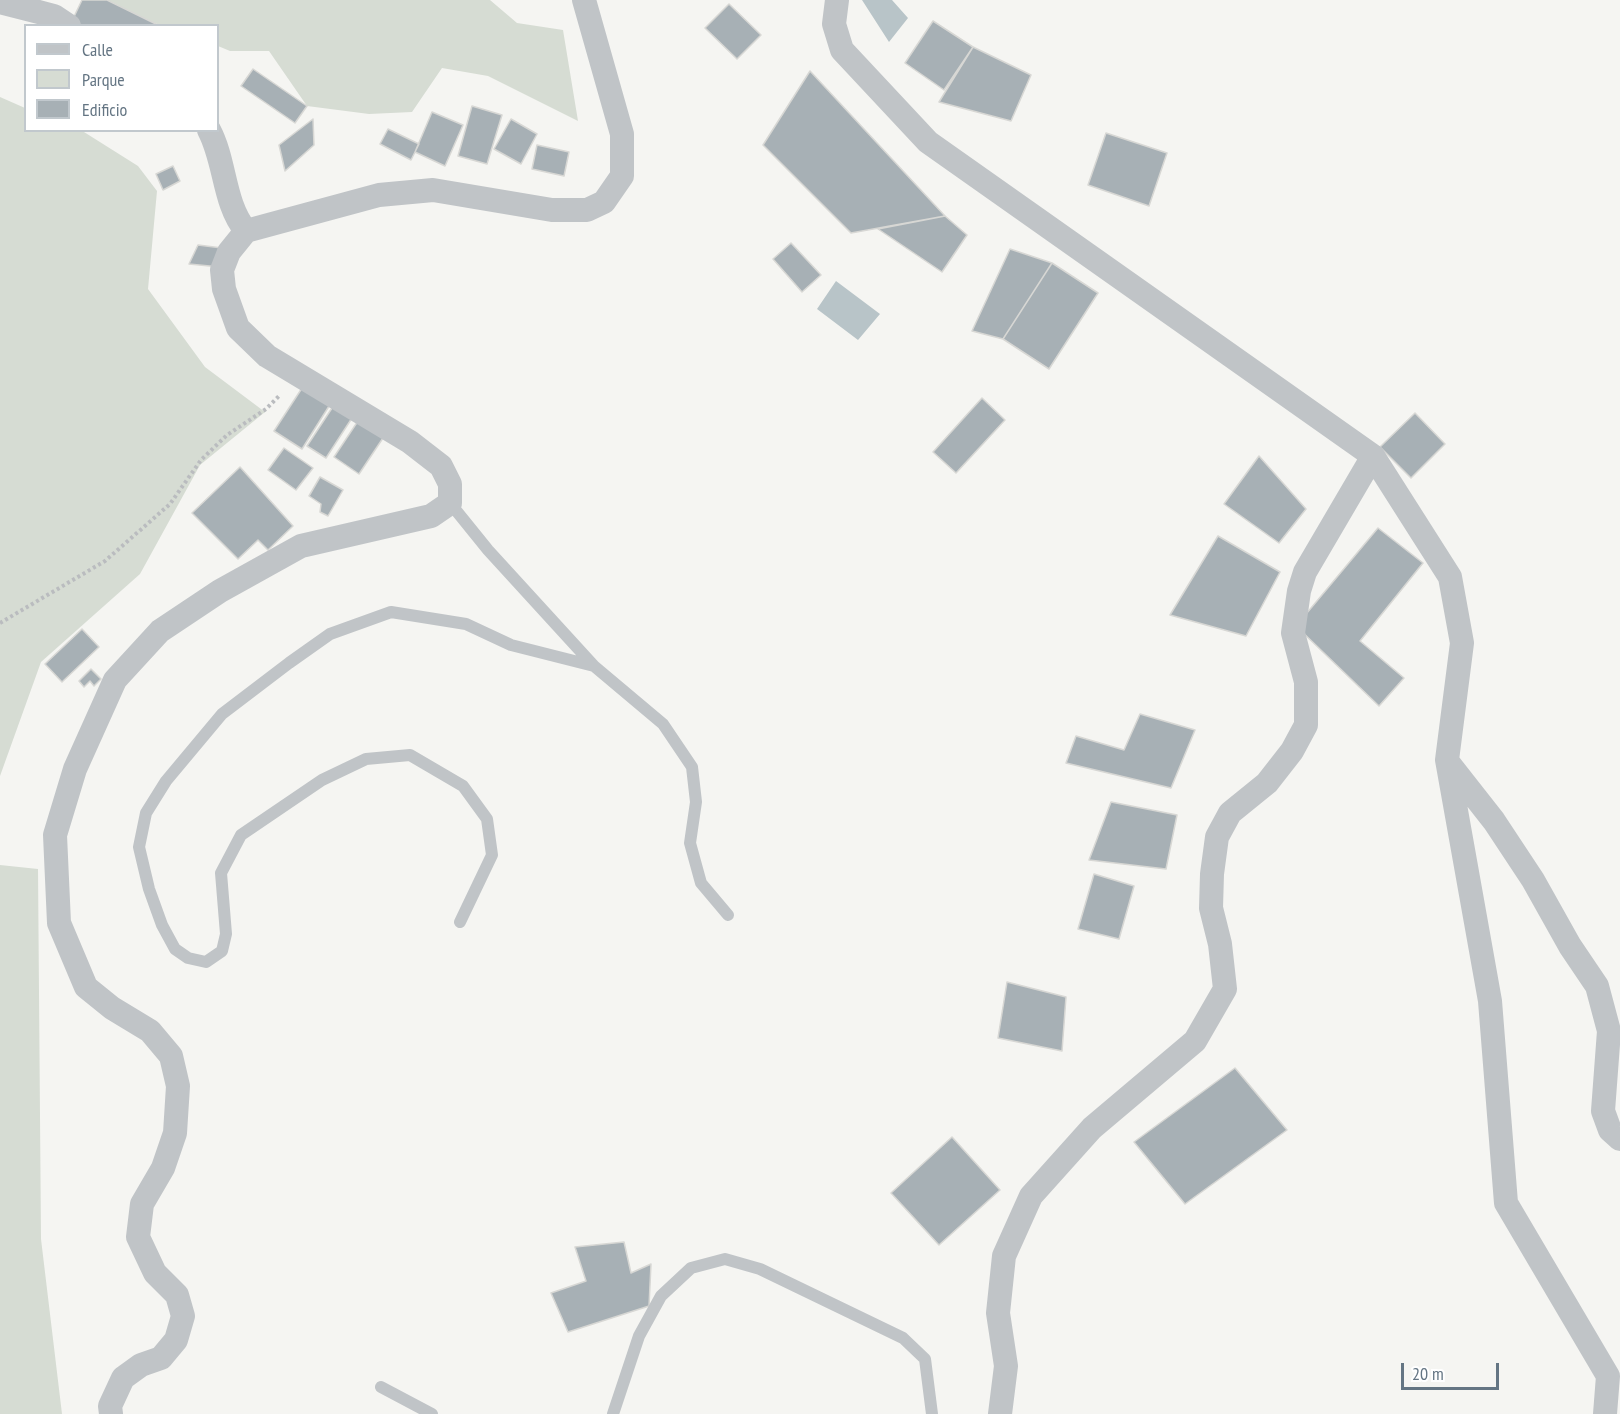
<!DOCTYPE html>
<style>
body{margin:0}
#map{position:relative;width:1620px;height:1414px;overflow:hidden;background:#f5f5f2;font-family:"PT Sans Narrow",sans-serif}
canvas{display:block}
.legend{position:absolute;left:24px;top:24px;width:195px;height:108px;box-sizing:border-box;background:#fff;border:2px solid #c1c8cd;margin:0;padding:8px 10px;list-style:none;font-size:18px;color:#647583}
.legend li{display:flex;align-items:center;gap:12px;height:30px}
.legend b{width:30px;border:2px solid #c1c8cd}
.scale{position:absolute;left:1401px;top:1363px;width:98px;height:27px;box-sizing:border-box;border:3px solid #647583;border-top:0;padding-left:8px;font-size:18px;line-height:21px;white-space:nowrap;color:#647583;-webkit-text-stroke:4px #fff;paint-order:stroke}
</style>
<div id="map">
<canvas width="1620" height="1414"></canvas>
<ul class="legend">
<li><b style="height:8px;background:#c0c4c7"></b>Calle</li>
<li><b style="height:16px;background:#d6dcd3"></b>Parque</li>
<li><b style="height:16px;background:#a7b0b5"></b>Edificio</li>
</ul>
<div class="scale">20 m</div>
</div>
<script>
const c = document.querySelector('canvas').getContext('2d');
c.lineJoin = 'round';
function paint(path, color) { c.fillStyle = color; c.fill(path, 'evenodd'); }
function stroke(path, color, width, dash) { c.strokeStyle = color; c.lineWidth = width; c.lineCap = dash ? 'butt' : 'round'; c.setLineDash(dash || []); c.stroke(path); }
const green = new Path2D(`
 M103,0h387l27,23 46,7 15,91 -90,-45 -46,-8 -30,44 -43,2 -62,-8 -38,-55h-39l-12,-5v-20l-58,-1 -60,-21z
 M0,97l25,11 1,22 58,2 54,34 19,25 -9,98 57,78 60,45 -65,53 -60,109 -99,88 -41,114z
 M0,865l38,4 3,370 21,175h-62z`);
const water = new Path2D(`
 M862,0h30l16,18 -19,24z
 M836,281l44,33 -22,26 -41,-31z`);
const building = new Path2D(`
 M82,0h25l53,26h-83l-6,-3z
 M729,4l32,31 -24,24 -32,-31z
 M933,21l40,26 -29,43 -39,-27z
 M973,47l58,28 -20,46 -72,-19z
 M253,69l54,37 -12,17 -54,-37z
 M810,71l135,145 -94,17 -88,-88z
 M472,106l30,9 -15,49 -29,-8z
 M432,112l31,13 -18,41 -30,-14z
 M313,119l1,26 -29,26 -6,-26z
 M511,119l26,15 -16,30 -27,-15z
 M388,129l31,15 -8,16 -31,-16z
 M1106,133l61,20 -18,53 -61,-21z
 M537,145l32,7 -5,24 -32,-7z
 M173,166l7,15 -17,9 -7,-16z
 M945,216l22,19 -25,37 -64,-43z
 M791,243l30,32 -19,17 -29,-33z
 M198,245l24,3 -2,19 -31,-3z
 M1010,249l42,14 -49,76 -31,-8z
 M1052,263l46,30 -49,76 -46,-30z
 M304,385l27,18 -29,46 -28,-18z
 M982,398l23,22 -49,53 -23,-21z
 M334,405l18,13 -26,40 -19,-12z
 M1415,413l30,31 -34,34 -31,-31z
 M360,418l25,17 -26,39 -25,-17z
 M284,448l29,20 -17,22 -28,-20z
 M1259,456l47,53 -27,34 -55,-39z
 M240,467l53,59 -25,24 -10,-10 -20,19 -46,-46z
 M320,477l23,13 -15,26 -8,-4 1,-8 -12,-8z
 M1378,528l45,35 -63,78 44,37 -25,28 -83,-80z
 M1218,536l62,36 -34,64 -76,-21z
 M82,629l17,18 -37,35 -17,-18z
 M91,669l10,10 -7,7 -4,-5 -6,6 -5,-6z
 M1140,714l55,16 -24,58 -105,-25 10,-27 48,14z
 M1111,802l66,13 -11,54 -77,-9z
 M1094,874l40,12 -15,53 -41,-10z
 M1007,982l59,15 -4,54 -64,-13z
 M1235,1068l52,62 -102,74 -51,-62z
 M952,1137l48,53 -61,55 -48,-52z
 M624,1242l7,31 20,-9 -2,42 -81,26 -17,-39 35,-12 -11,-34z`);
const path = new Path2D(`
 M0,623l105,-62 65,-57 31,-44 26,-25 39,-26 14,-14`);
const lane = new Path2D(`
 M450,503l38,47 106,116 -83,-21 -45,-21 -75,-12 -61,22 -41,29 -67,51 -56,67 -20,32 -7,34 10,42 13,36 13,24 13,9 18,4 16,-11 4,-17 -5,-61 20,-38 81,-55 44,-21 44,-4 53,31 24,33 5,36 -32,67
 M594,666l69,58 29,43 4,35 -6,41 11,40 27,32
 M381,1387l51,27
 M613,1414l26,-78 22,-40 30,-28 34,-9 35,10 143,69 22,21 7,55`);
const street = new Path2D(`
 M837,0l-3,24 8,26 86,92 445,314 77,121 12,66 -15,117 43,241 16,202 102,173 -3,38
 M0,2l54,14 15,10
 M209,130c17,32 14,73 37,101
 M1450,765l44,56 39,59 37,66 27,40 12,45 -6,80 7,19 10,9
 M111,1414l-1,-8 13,-28 18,-13 20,-7 15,-18 7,-24 -6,-21 -22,-22 -17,-36 4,-33 21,-36 12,-35 3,-47 -7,-30 -21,-25 -38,-23 -26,-21 -27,-64 -4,-88 20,-66 40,-89 45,-49 60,-40 81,-45 130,-30 19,-13v-19l-9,-18 -31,-24 -143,-86 -29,-28 -14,-39 -2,-19 7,-18 17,-21 133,-36 54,-5 119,20h35l17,-8 18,-26v-42l-38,-134
 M1000,1414l6,-48 -8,-53 6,-57 27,-60 61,-68 103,-87 30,-52 -5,-45 -9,-36 1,-34 5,-37 13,-24 37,-30 25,-32 14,-26v-43l-13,-49 6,-42 6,-19 68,-116`);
paint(green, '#d6dcd3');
paint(water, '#b8c4c8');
paint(building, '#a7b0b5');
stroke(building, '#d7d7d4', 1.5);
stroke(path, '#babcbf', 4, [3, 3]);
stroke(lane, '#c0c4c7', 12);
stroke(street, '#c0c4c7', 24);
</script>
